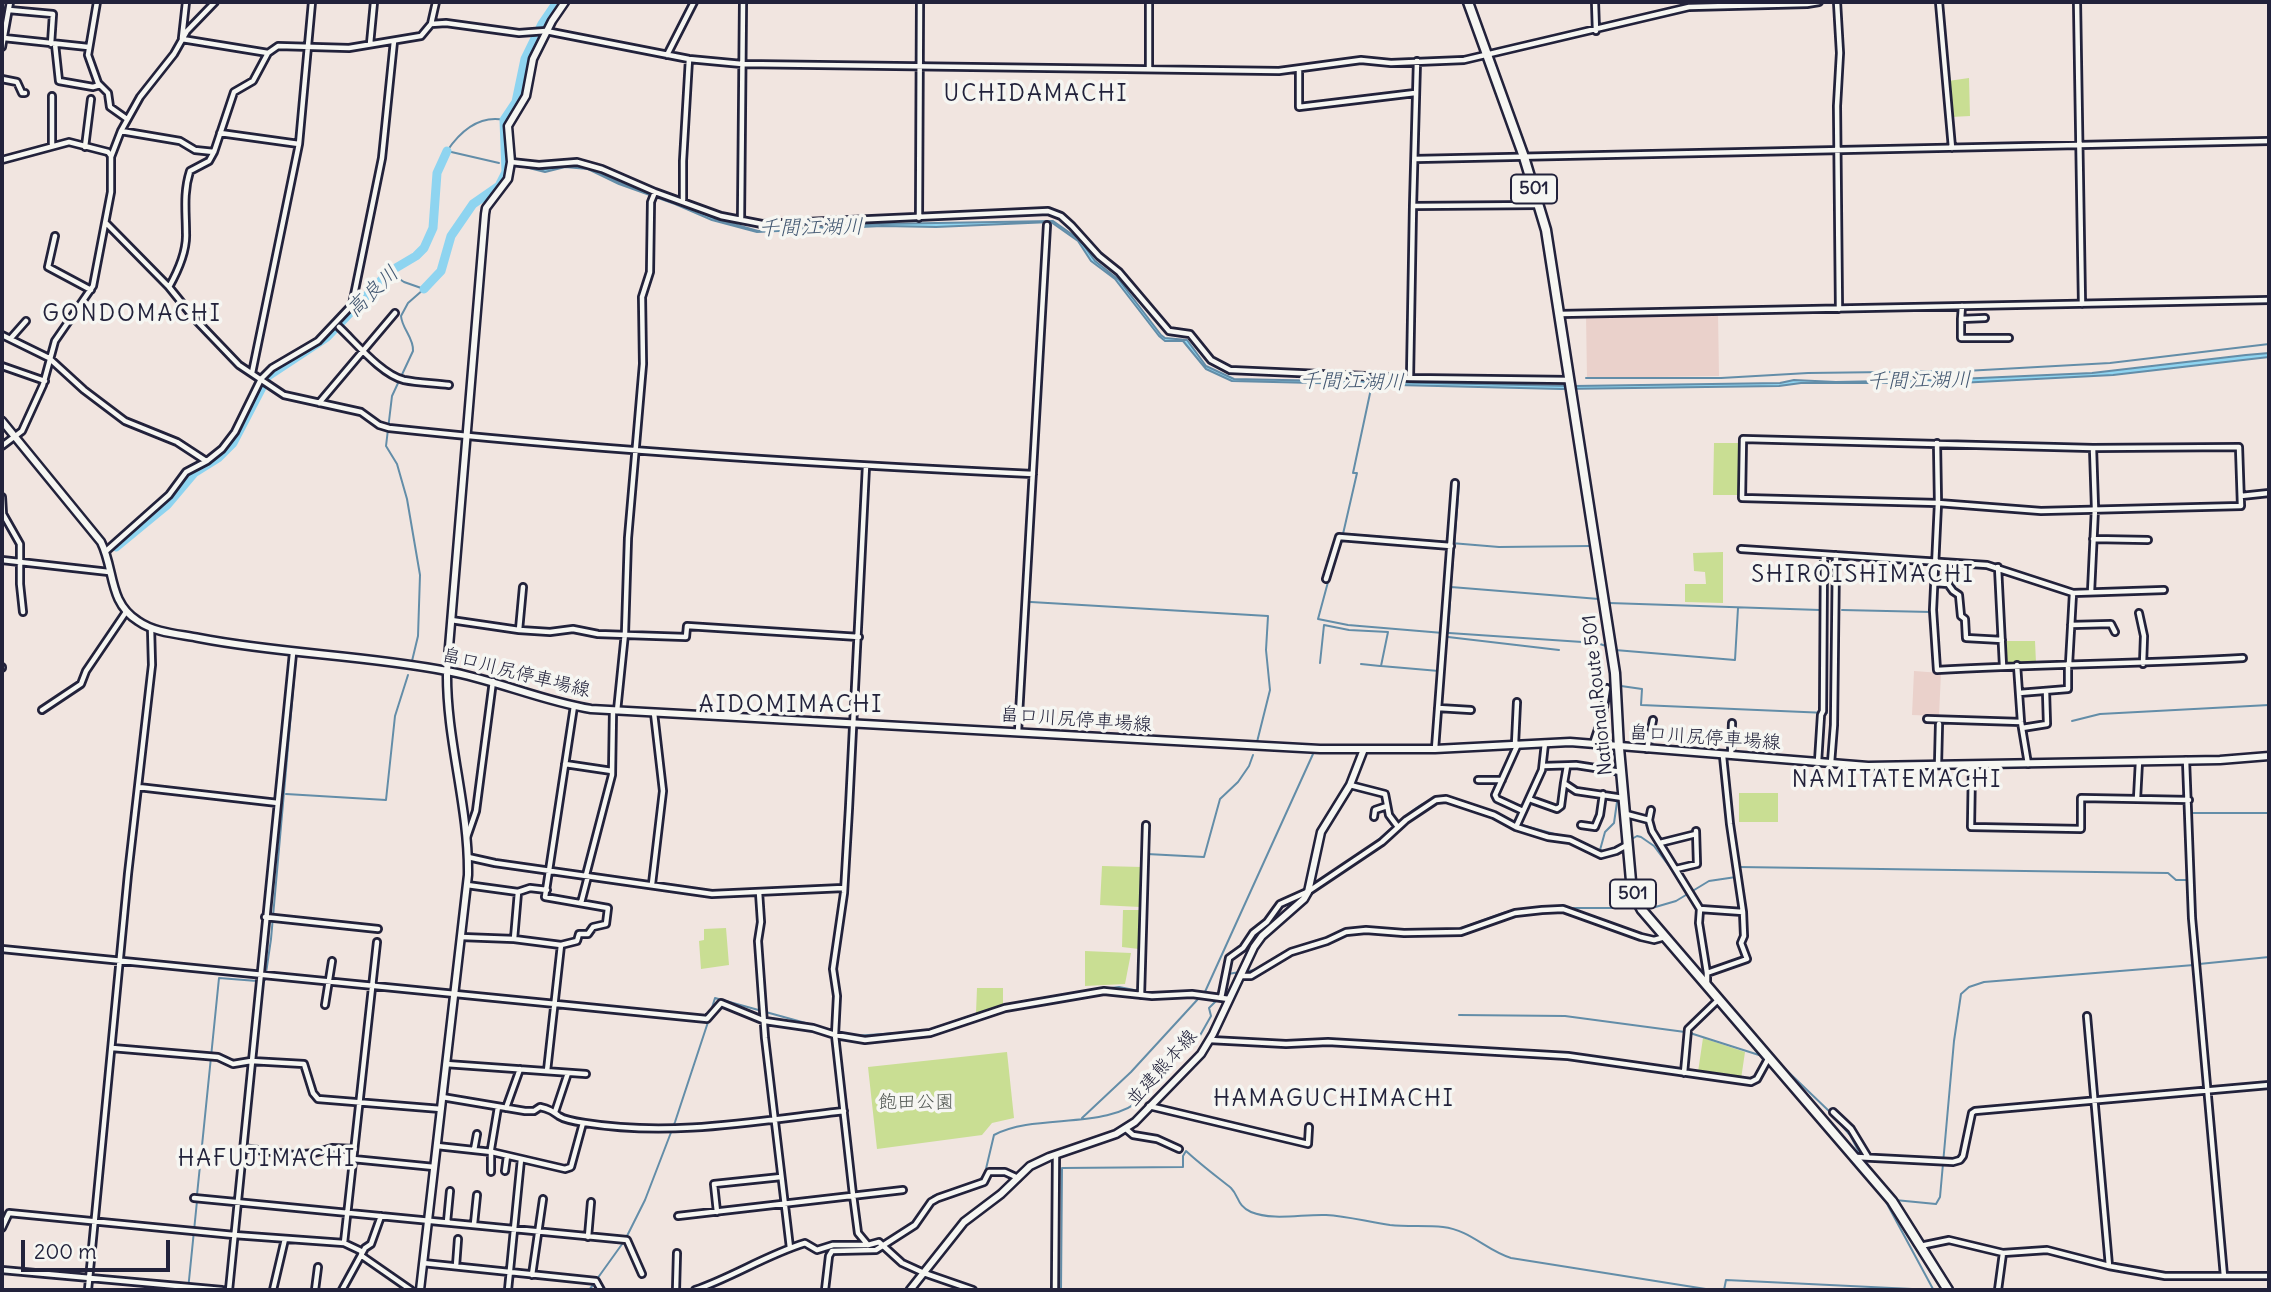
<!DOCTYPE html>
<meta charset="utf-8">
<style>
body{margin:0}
#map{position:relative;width:2271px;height:1292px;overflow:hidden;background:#f1e5e0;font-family:Delius,sans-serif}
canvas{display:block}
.frame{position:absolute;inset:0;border:4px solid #22223b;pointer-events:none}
.scale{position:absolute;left:21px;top:1240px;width:149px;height:32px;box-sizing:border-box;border:4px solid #22223b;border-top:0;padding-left:9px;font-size:21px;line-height:24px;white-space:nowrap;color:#22223b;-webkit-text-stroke:5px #f6f6f2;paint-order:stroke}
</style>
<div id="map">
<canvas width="2271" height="1292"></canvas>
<div class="frame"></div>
<div class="scale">200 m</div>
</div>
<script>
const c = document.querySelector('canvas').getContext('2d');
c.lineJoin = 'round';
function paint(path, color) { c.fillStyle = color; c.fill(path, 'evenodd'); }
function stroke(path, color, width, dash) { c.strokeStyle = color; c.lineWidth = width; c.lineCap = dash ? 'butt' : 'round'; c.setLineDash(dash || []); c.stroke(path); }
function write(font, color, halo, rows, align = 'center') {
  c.font = font + ' Delius,"Klee One",sans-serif'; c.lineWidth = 7; c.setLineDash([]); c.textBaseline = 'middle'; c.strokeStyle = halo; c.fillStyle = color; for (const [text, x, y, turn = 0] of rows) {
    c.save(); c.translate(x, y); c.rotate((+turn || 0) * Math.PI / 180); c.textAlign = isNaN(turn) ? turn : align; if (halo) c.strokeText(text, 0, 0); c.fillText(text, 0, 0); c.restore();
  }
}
const built = new Path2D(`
 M1718,314l1,62 -132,2 -1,-63z
 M1914,671l27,2 -2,43 -27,-1z`);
const green = new Path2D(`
 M1969,78l1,38 -19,1 -3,-36z
 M1714,443h26l-1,52h-26z
 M1723,552v51l-38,-1v-18h21l-1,-12 -11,-1 -1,-18z
 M2004,641h31l1,22 -31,1z
 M1739,793h39v29h-39z
 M1102,866l40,1 -2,40 -40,-2z
 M1123,910h18l-2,39 -17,-2z
 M726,928l3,37 -28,4 -2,-28 5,-1v-11z
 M1085,951l46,2 -6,31 -40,2z
 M977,988h26v16l-27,9z
 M1703,1038l42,14 -4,27 -43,-7z
 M1007,1052l7,66 -22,5 -10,12 -105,14 -9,-82z`);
const water = new Path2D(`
 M513,164l27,6 28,-5 19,2 33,16 62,21 34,15 42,12 120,-7 175,-3 27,19 15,21 24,19 42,55 4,3 22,2 19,26 28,13 340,7 206,-3 14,-3 42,2 99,-2 157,-7 154,-18 23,-2v4l-156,18 -154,8h-158l-22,3 -218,3 -329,-8 -26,-12 -23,-28h-18l-6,-5 -44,-57 -24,-18 -13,-20 -27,-19 -115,5 -54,-1 -125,6 -45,-12 -37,-16 -56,-20 -31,-15 -23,-2 -20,5z`);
const stream = new Path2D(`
 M499,163l-52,-12c13,-19 32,-36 57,-31
 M389,272l15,10 20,7 -16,14 -7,13c1,13 13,22 12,35l-21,45 -6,50 11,18 10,35 13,76 -2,61 -6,25
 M1586,378h135l87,-5 157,-2 145,-8 159,-19
 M1345,534l103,8
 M1451,543l48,4 91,-1
 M1329,576l14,-42 14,-61h-4l19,-89
 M1328,582l-10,37 30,6 95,8
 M1451,584l8,-99
 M1031,602l237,14 -2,34 4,40 -13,52
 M1609,603l211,7
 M1842,610l89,2
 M1448,633l3,-46 148,12
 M1449,633l148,10 9,3
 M1448,637l111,13
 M1615,650l120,10 3,-52
 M1320,663l4,-38 25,5 39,2 -7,34 58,5
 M1361,664l19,2
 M1621,686l21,3 -1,16 186,8
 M2072,721l28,-7 169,-9
 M286,794l100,6 9,-84 13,-41
 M1483,809l15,5 5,4
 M1511,822l65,18
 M1398,823c22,-19 38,-33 66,-20
 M1630,840l7,-4 4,1 13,9 24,32
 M1369,848l25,-22
 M1597,850l11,1
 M1600,850l5,-18 9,-9 3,-21
 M1614,850l10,-6
 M1147,854l57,3 16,-58 18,-17 11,-16 4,-11
 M1738,867l430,6 8,7h12
 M2193,877l-2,-64h78
 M1311,887l28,-18
 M1568,908h66
 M1645,908h7l24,-7 33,-20 27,-4
 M1271,913l7,-9
 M1456,930l50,-18 49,-5
 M1292,949l30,-9 24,-11 104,1
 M1233,952l9,-7 8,-12
 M1271,962l16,-10
 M2199,964l70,-7
 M1224,970l3,-11
 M1246,971l11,-1
 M1228,974l12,-2
 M262,981l3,-1 6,-41 25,-282
 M1204,994l109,-240
 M711,1011l4,-13 134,37
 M1459,1015l106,1 120,16
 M1690,1033l69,22
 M854,1036l72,-5 77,-26 82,-14 34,-4 20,4
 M1781,1065l50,48 19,22 10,19
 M1082,1118l49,-46 67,-73
 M979,1181l6,-8 9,-38c44,-23 114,-3 151,-39 7,-7 16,-17 22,-25 5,-7 6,-17 11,-25l20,-7 13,-23 -2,-8 9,-9
 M1875,1188l11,14 47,87
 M197,1195l22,-217 38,3
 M1895,1200l41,4 4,-7 14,-156 7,-47 8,-7 15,-5 210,-17
 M909,1227l24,-31 24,-7
 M825,1268l1,-12 3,-5 14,-4
 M597,1279l28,-39 20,-40 30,-78 34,-103
 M188,1290l9,-89
 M589,1290l5,-6
 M1061,1290l1,-122 121,-1v-11l3,-5c14,13 30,25 45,37 8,8 6,18 20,24 22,9 51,2 75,3 21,1 42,7 64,10 18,2 36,0 53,2 27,3 44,24 68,31l201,32
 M1724,1290l2,-10 207,10`);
const river = new Path2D(`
 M424,289l17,-18 10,-35 22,-32 26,-18 7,-14 -2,-52 12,-18 9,-43 17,-35 15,-22
 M116,547l51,-42 27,-32 24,-15 15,-15 35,-67 59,-39 62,-65 27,-16 8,-8 9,-20 4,-55 10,-22`);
const street = new Path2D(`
 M97,2l-9,53 10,28 10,10 2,14 17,12
 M1595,2l1,29
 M1837,2l3,51 -3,53 2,203
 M1939,2l13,146
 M2077,2l5,302
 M9,10l44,4 -2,30
 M431,24l15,-1 73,10 27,-2 143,28 53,5 537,7 82,-11 30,3 73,-3 225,-53 118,-3 12,-2
 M4,38l84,9
 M182,38l4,-36
 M182,39l86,14
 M55,44l4,37 34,6 7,-2
 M370,44l4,-42
 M2,47l8,-45
 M667,55l27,-53
 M1149,68v-66
 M1299,69v38l116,-14
 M2,79l15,3 5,11h3
 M121,131l59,10 15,9 19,2
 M220,133l79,11
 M52,146v-50
 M85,147l6,-48
 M1415,159l854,-18
 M2,160l67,-18 39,10 3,4
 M511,162l28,3 38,-3 25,7 53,23 66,24 41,8 286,-13 13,5 11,10 27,30 20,16 50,59 21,3 21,26 19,10 180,8 159,2
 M683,200v-39l6,-102
 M1413,206l4,-145
 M919,218l1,-216
 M741,220l2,-218
 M106,223l63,64 25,31 45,47 45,30 77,17 18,13 10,3c214,23 429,36 644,46
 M55,236l-7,31 43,23
 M169,287c9,-16 18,-35 17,-54 0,-21 -3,-40 4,-62l19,-10 5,-9 20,-60 19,-11 15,-28 10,-7 71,2 72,-12 10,-12 5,-22
 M1962,306l-1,13 24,-1
 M1560,314l709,-14
 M1961,319v19h48
 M339,327c17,16 43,48 65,53 15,3 31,3 45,5
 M2,335l47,23 35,32 41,31 52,21 29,19
 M11,338l15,-17
 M2,366l43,15
 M252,373l47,-229 13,-142
 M1410,378l3,-172 125,-1
 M319,403l76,-90
 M1743,439l350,9 146,-1 2,59 -200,5 -103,-8 -196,-5z
 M1937,443l1,60 -5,107 4,60c102,-6 204,-6 306,-12
 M2,446l20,-15 21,-46 12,-44 38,-55 18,-94v-35l10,-26 19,-34 34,-43 13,-23 28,-29
 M866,466l-17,342 -5,85 -11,76 4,27 -2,39 18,160 5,38 10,12
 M2241,496l28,-3
 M2,497l1,17 17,30v40l3,28
 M2093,539l55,1
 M1741,549l246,16 86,28 91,-3
 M105,552l64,-57 17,-23 21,-11 15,-12 13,-17 26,-53 11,-11 46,-27 34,-36 30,-147 12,-117
 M2,560l107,12
 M1998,567l5,99
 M1326,579l13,-42 112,9
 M1935,583l13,1 5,7 6,4 2,21 4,3 1,19 36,2
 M2091,592l4,-84 -2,-60
 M2139,613l5,23 -1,28
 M451,620l68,10 31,2 23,-3 25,5 88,3 1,-11 172,11
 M2071,625l40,-1 4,8
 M519,630l4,-43
 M2069,664l4,-71
 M2017,665l4,57 7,42
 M2,668v-1
 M2019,693l49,-4v-25
 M1438,708l33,2
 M42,710l39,-26 5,-13 40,-59
 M617,711l8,-78 3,-95 15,-174 -1,-67 8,-25 1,-70 4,-10
 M1927,719l94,3
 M2022,728l25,-4 -1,-33
 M1018,732l29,-507
 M1515,744l2,-42
 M1518,744l-23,51 2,4 26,12
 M1593,744l10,-30 4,-26
 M1435,749l20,-266
 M1647,749l6,-29
 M1731,755l1,-32
 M2186,760l6,158 32,358
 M2139,761l-2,38 52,1
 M1818,762l3,-47 2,-4 1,-156
 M1831,763l3,-38 2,-170
 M565,764l47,7
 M1938,765l1,-41
 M1972,765l-1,62 110,2v-31l56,1
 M1543,766l33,-1 45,7
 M1478,780h24
 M1564,783l3,-17
 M1350,785l35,9 4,21 9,12
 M138,787l140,16
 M1529,799l28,10 4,-3 3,-23 12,8 47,7
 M1626,814l23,6 3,11 48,78 43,3
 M1374,817l1,-7 12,-4
 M1649,820l2,-10
 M1581,825l14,2 5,-12 3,-21
 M1516,827l26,-57 3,-27
 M467,837l9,-26 17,-130
 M1660,843l36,-9
 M468,857l27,6 217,31 131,-6
 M1676,869l21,-5 -1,-33
 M586,875l26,-100 1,-64
 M652,884l11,-93 -9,-78
 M467,885l51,7
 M547,890l-17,-2 -12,4 -4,47 47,6
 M759,892l2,30 -3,19 7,97 25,210
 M581,903l7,-27
 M1700,909l-1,14 8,50
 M265,917l113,12
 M461,937l53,2
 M2,949l705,70 14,-16 44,18 48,7 22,7 30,5 65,-7 75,-25 99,-17 48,5 40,-2 37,5
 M1240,976h11l40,-24 36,-11 19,-9 20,-2 38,3 57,-1 54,-19 27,-3 21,-1 78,28 13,3 11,-3
 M1707,985v-12l40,-14 -6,-16 3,-7 -1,-24 -13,-88 -7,-68
 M1141,995l5,-170
 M1221,998l8,-40 14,-10 10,-15 14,-11 13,-18 29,-13 73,-49 24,-22 30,-20 10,-1 48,16 22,12 32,10 22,3 31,15 15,-4 11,-6
 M325,1005l7,-44
 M2087,1016l22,250
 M1210,1040l76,4 42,-2 240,14 183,26 6,-3 11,-20
 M112,1048l106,9 15,7 18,-3 53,3 9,29 5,6 123,10
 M446,1064l140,10
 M547,1071l14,-126 16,-4 2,-7h9l5,-7 13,-3 2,-16 -63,-11 29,-191
 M1684,1073l4,-44 30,-29
 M442,1097l83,14h9l6,-4c9,2 12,4 19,9 6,4 19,6 26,7 87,14 172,-2 259,-12
 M1149,1106l159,38 1,-17
 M506,1108l14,-39
 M555,1112l13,-39
 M1833,1112l18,17 17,28
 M1126,1129l7,6 24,4 22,10
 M437,1146l55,6 73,17 6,-2 12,-44
 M243,1148l51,7 20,-2 18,-5 22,1
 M474,1150l3,-16
 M1856,1157l97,5 7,-2 3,-4 9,-43 3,-2 294,-26
 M353,1159l81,8
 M505,1171l2,-15
 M491,1172v-23l7,-42
 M194,1198l433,42 15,34
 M717,1212l-3,-28 67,-7
 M678,1216l225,-26
 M447,1222l3,-31
 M474,1224l3,-29
 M2,1228l7,-15 225,22 110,8 17,8 1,5 49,34
 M588,1237l3,-35
 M344,1243l33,-301
 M1920,1246l29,-6 54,13 44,-3 62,16 56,10h104
 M423,1263l173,18 5,9
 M456,1266l2,-27
 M2,1270l220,20
 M532,1275l11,-76
 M88,1290l40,-416 24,-209 -1,-37
 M229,1290l64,-637
 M273,1290l12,-51
 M315,1290l3,-23
 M342,1290l23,-42 6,-4 10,-28
 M508,1290l13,-131
 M676,1290l1,-37
 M695,1290c38,-13 71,-35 110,-47l12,7 16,-5h35l11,-3 23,21 22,10 49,17
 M825,1290l4,-34 3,-5 44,-1 39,-25 16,-23 7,-4 46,-16 5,-10h16l13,6
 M1055,1290l1,-135
 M1998,1290l5,-37`);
const secondary = new Path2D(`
 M2,421l99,121c14,28 7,60 37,79 17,12 41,13 61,17 82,16 166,17 248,33 49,9 95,30 144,38l729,40h115l135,-7 298,24 352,-6 49,-4
 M420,1290l48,-415c1,-69 -22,-135 -21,-204l38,-457 1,-6 22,-29 3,-17 -3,-36 18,-30 7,-37 19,-38 13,-19
 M910,1290l54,-68 37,-28 29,-28 19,-9 67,-23 19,-12 66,-68 12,-20 41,-87 8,-11 42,-37 4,-7 13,-60 29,-47 14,-36`);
const highway = new Path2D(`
 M1468,2l56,155 22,73 69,443 4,75 13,144 10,18 250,291 56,89`);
const shields = [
 [1534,189,46],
 [1633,894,46]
];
const shieldNames = [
 ["501",1534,189],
 ["501",1633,894]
];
const streetNames = [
 ["畠口川尻停車場線",516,673,14],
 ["National Route 501",1598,695,-96],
 ["畠口川尻停車場線",1076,720,4],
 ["畠口川尻停車場線",1705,738,4],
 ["並建熊本線",1162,1068,-48]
];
const parkNames = [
 ["飽田公園",916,1103]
];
const waterNames = [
 ["千間江湖川",811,228,-1],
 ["高良川",373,292,-44],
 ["千間江湖川",1919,381,-1],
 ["千間江湖川",1352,382,1]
];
const quarterNames = [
 ["UCHIDAMACHI",1036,94],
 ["GONDOMACHI",132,314],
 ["SHIROISHIMACHI",1863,575],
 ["AIDOMIMACHI",791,705],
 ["NAMITATEMACHI",1897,780],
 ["HAMAGUCHIMACHI",1334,1099],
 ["HAFUJIMACHI",267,1159]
];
paint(built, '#ead1cb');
paint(green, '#c9de93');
paint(water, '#8ed4f0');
stroke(water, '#638da8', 2);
stroke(stream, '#638da8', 2);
stroke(river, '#8ed4f0', 9);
stroke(street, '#22223b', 10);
stroke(secondary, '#22223b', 11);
stroke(highway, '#22223b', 13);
stroke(street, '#f6f6f2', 4.5);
stroke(secondary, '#f6f6f2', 6);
stroke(highway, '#f6f6f2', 8);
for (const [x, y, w] of shields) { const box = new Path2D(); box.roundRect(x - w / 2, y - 14.5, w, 29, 5); c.fillStyle = '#f6f6f2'; c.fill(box); stroke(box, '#22223b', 2); }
write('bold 18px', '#22223b', null, shieldNames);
write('19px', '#22223b', '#f6f6f2', streetNames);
write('19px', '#545a55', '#f6f6f2', parkNames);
write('italic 21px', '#425771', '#f6f6f2', waterNames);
c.letterSpacing = '2px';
write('23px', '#22223b', '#f6f6f2', quarterNames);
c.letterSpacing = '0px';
</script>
